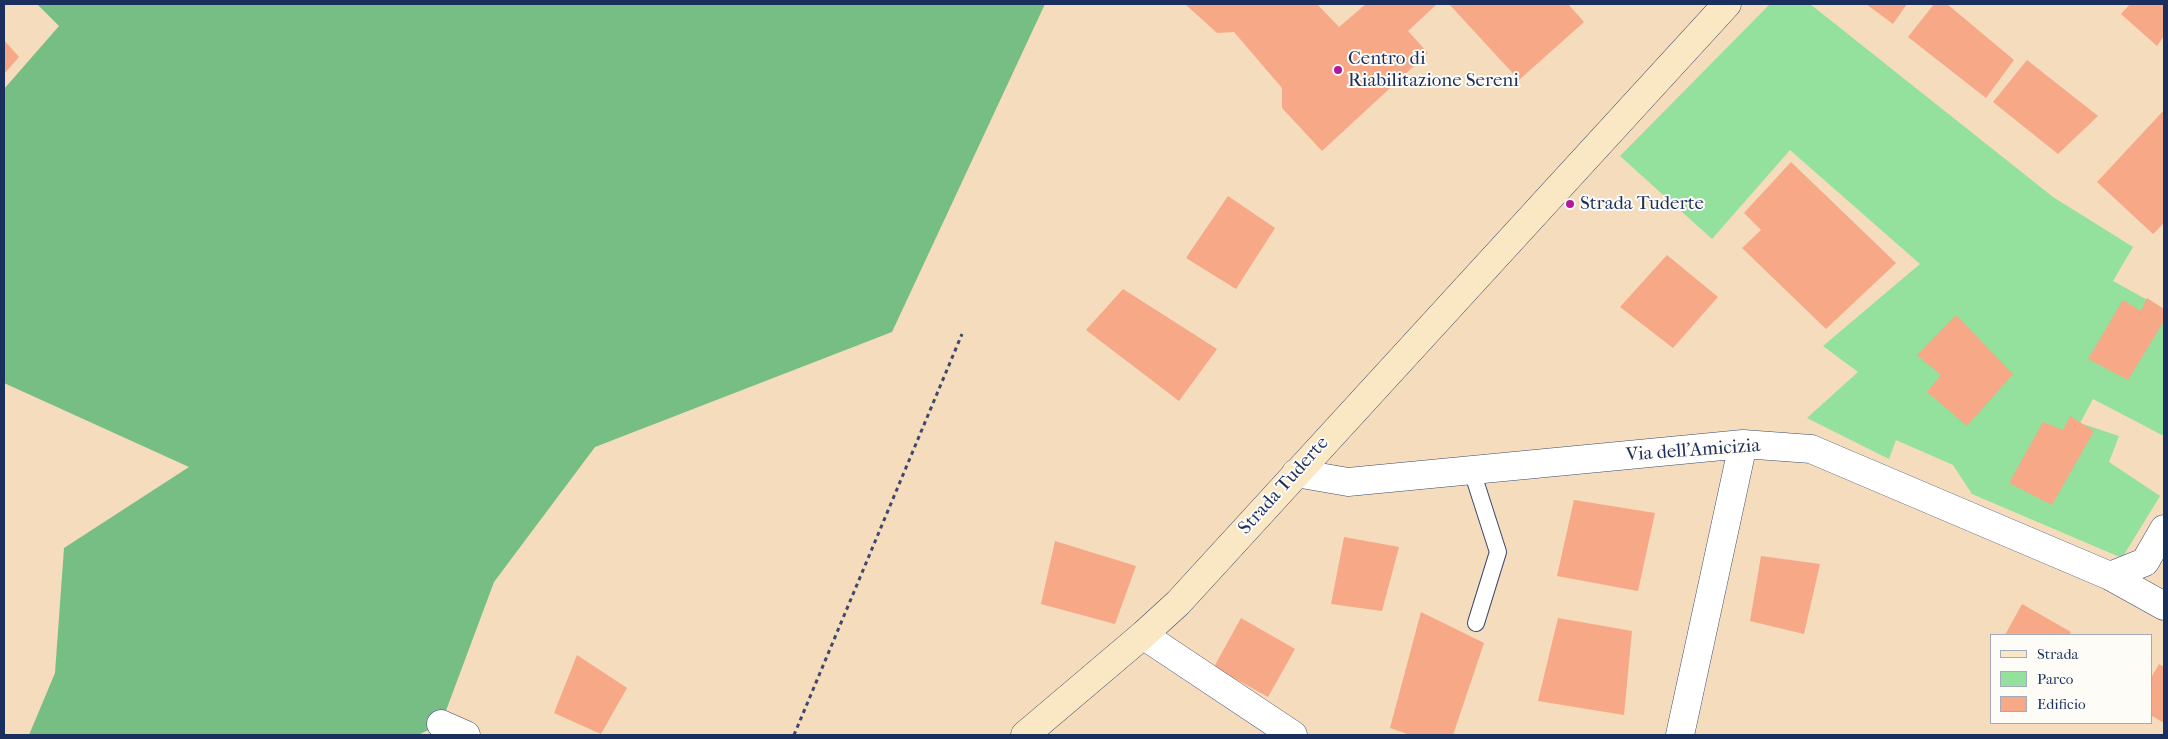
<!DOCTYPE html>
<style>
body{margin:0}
#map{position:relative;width:2168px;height:739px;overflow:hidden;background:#f4dcbd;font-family:"IM FELL French Canon",serif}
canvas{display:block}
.frame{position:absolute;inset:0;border:5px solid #1b2f5e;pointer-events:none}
.legend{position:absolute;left:1990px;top:634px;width:162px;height:90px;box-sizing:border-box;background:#fdfcf7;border:1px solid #a3aaba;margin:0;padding:6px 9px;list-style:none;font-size:15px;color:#1b2f5e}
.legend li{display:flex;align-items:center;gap:10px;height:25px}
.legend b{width:25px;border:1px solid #a3aaba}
</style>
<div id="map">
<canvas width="2168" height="739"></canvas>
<div class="frame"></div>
<ul class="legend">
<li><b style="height:6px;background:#fae7c3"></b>Strada</li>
<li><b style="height:14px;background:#94e09d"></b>Parco</li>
<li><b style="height:14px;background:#f7a887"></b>Edificio</li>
</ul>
</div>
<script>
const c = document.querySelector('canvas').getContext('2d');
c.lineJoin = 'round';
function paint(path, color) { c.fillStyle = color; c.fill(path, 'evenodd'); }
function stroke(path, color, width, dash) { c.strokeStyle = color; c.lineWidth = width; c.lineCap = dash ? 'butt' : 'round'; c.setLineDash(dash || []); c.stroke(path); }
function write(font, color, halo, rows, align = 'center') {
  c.font = font + ' "IM FELL French Canon",serif'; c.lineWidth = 4; c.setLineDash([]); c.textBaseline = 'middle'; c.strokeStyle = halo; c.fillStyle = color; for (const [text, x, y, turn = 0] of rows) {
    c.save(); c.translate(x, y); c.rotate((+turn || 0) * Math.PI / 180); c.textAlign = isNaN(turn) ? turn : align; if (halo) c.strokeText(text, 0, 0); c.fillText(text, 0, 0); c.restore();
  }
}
const green = new Path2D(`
 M1770,4h40l243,193 80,50 -20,34 51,28v127l-71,-37 -13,24 39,13 -10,26 51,34 -38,62 -150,-64 -19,-29 -57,-25 -7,19 -82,-41 51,-46 -35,-26 97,-82 -130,-114 -78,89 -92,-83z`);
const forest = new Path2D(`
 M37,4h1008l-153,328 -297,115 -101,135 -53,142 -23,11h-389l26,-62 9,-125 125,-81 -185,-84v-294l55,-63z`);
const building = new Path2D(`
 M1185,4h132l22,23 27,-23h71l-29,27 20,22 -106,98 -40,-43v-20l-48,-56 -17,1z
 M1449,4h119l16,18 -65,58z
 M1866,4h41l-14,20z
 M1934,4h13l67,56 -28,38 -78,-61z
 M2130,4h34v32l-7,10 -36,-32z
 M4,40l15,17 -15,17z
 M2027,60l71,56 -40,38 -65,-52z
 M2164,110v113l-11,11 -56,-52z
 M1791,162l105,101 -70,66 -84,-81 19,-18 -17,-17z
 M1228,196l47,32 -39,61 -50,-31z
 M1667,255l51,42 -45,51 -53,-41z
 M1123,289l94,60 -38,52 -93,-71z
 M2147,298l17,11v12l-36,59 -40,-21 35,-59 18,11z
 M1956,315l57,59 -46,52 -40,-34 14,-17 -24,-20z
 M2070,416l24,15 -42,74 -43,-22 34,-61 20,8z
 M1574,500l81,13 -17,78 -81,-15z
 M1344,537l55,10 -17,64 -51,-7z
 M1055,541l81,25 -21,58 -74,-20z
 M1761,556l59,8 -16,70 -54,-13z
 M2022,604l49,28 -2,3h-64z
 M1421,612l63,31 -31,92h-43l-20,-7z
 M1241,618l54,31 -27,48 -54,-30z
 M1558,618l74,13 -8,84 -86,-14z
 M577,655l50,33 -26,46 -47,-21z
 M2159,664l5,3v56l-12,-7v-40z`);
const path = new Path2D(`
 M794,735l168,-401`);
const lane = new Path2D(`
 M1472,471l26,81 -22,71`);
const street = new Path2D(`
 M1296,473l52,9 395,-38 68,5 299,127 35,-14 19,-33
 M2110,576l54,30
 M1143,635l150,100
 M441,724l25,11
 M1680,735l63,-291`);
const secondary = new Path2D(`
 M1025,735l118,-100 35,-32 549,-599`);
const markers = [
 [1338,70,5,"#b5179e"],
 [1570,204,5,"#b5179e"]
];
const poiNames = [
 ["Centro di",1348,59],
 ["Riabilitazione Sereni",1348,81],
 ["Strada Tuderte",1580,204]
];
const streetNames = [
 ["Via dell'Amicizia",1693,451,-4],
 ["Strada Tuderte",1284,486,-48]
];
paint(green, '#94e09d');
paint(forest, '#77be84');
paint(building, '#f7a887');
stroke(lane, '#3c496c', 18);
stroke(street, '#3c496c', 29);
stroke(secondary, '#3c496c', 29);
stroke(path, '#3c496c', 3, [4, 4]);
stroke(lane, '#fff', 16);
stroke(street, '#fff', 28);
stroke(secondary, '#fae7c3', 28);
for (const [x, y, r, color] of markers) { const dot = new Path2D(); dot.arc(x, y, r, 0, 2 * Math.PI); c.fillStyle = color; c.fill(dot); stroke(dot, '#fdfcf7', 2); }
write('19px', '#1b2f5e', '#fdfcf7', poiNames, 'left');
write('19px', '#1b2f5e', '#fdfcf7', streetNames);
</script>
